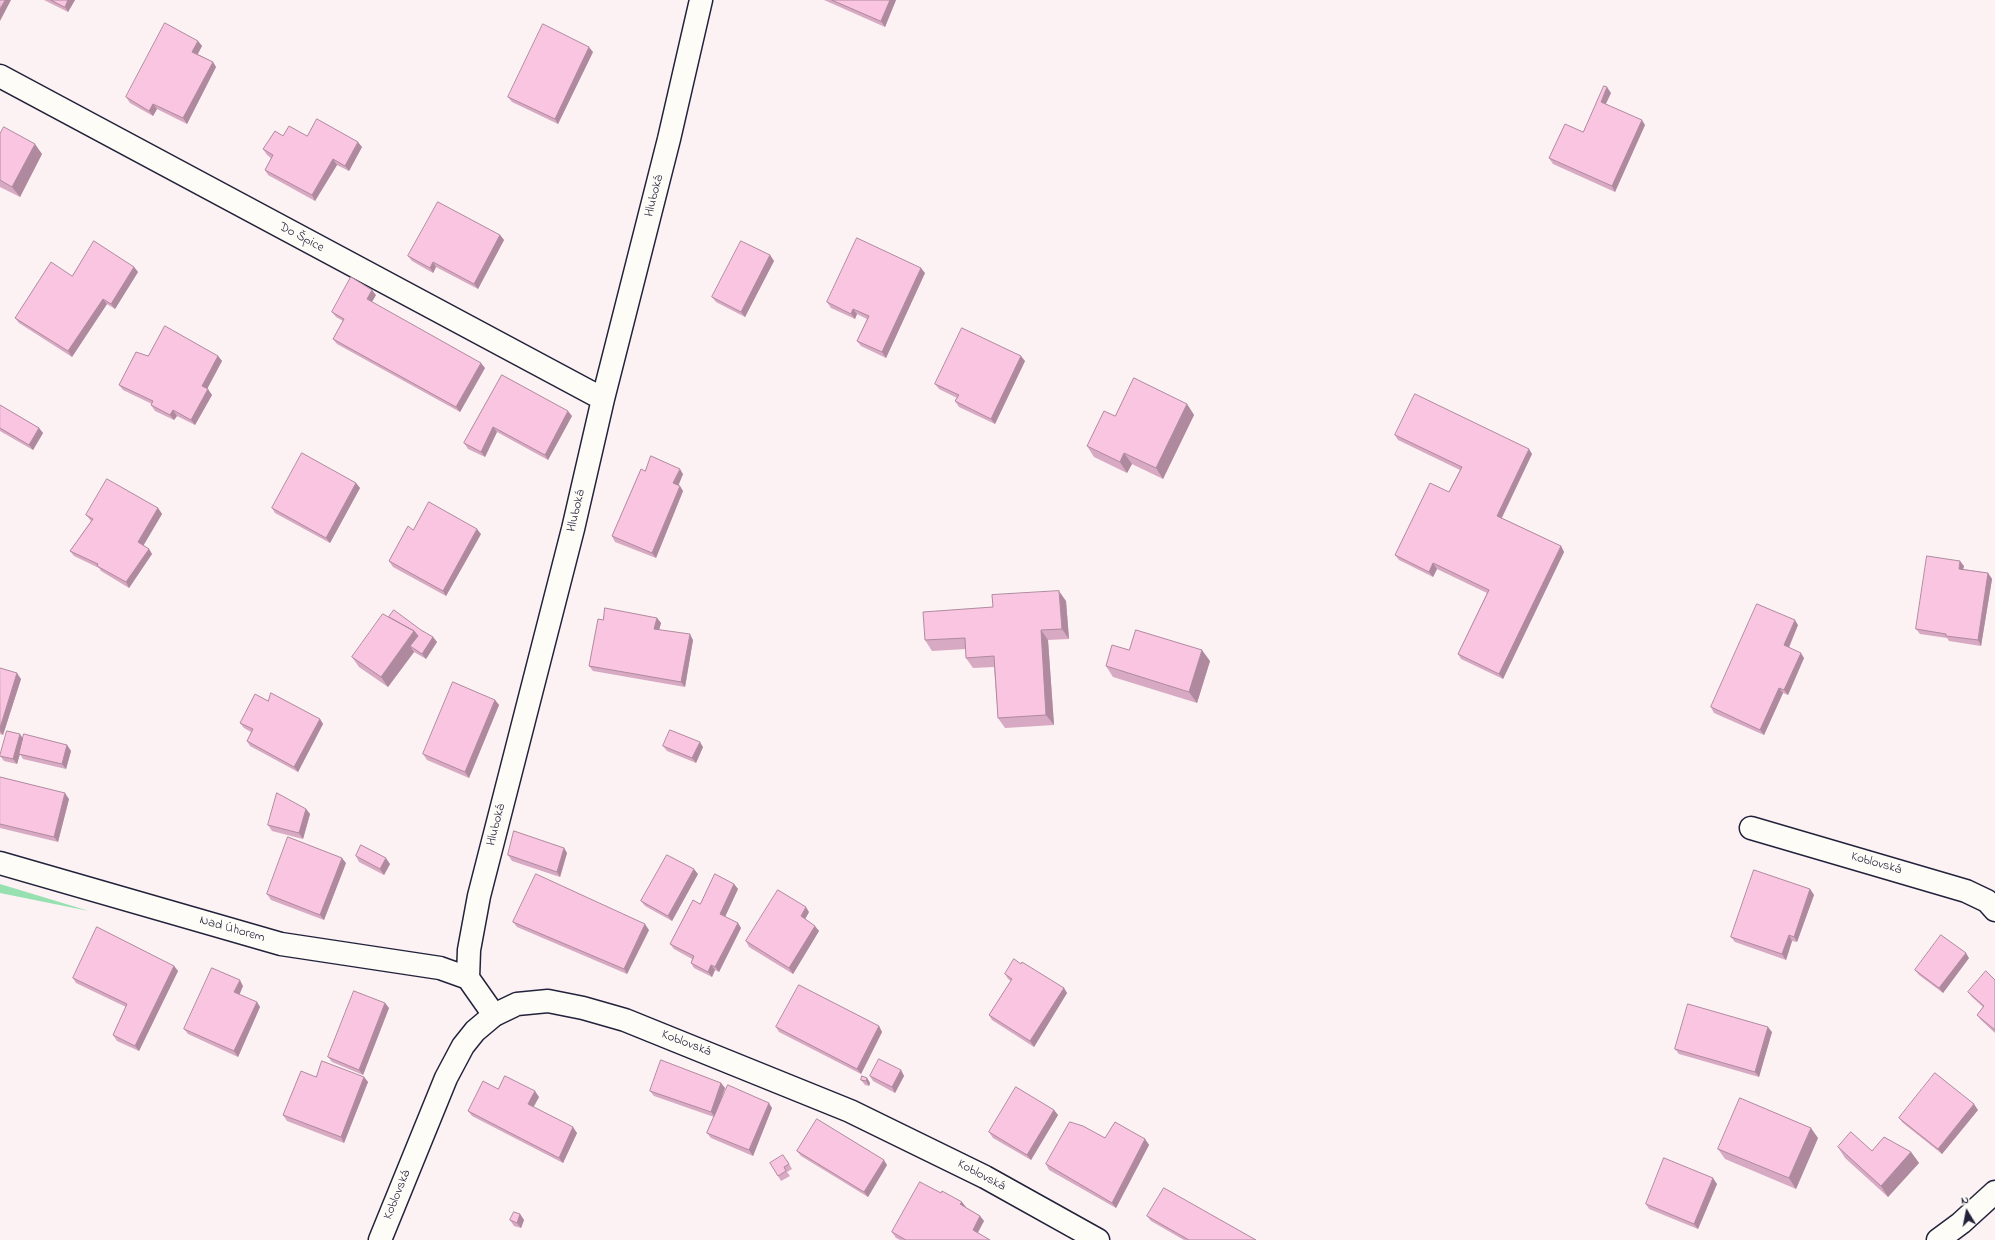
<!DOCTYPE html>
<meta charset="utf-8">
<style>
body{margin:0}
#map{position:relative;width:1995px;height:1240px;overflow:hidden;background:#fcf1f3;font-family:"Indie Flower",sans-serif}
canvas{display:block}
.north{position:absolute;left:1947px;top:1192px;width:40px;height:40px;-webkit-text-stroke:3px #fdfcf7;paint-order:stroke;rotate:350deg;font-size:11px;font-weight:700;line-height:16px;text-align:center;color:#22223b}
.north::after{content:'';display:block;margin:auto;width:14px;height:18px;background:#22223b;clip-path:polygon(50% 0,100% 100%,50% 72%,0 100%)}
</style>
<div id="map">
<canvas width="1995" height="1240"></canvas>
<div class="north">N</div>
</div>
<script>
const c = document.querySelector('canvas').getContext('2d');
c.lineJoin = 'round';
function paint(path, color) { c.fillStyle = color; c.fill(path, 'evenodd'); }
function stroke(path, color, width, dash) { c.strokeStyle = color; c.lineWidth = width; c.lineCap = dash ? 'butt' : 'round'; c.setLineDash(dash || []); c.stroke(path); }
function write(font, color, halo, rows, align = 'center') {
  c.font = font + ' "Indie Flower",sans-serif'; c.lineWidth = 3; c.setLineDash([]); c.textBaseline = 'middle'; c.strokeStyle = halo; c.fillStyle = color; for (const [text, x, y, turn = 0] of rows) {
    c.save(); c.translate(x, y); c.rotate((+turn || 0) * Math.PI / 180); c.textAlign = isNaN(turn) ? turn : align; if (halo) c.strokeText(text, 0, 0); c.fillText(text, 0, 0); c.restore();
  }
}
const green = new Path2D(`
 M0,884l89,27 -89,-18z`);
const street = new Path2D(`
 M0,76l603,323
 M1751,828l215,63 21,10 8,9
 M0,863l281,81 159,24 28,10
 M494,1015l-26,-37 1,-28 10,-54 94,-367 30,-130 66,-260 32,-139`);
const secondary = new Path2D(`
 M380,1240l66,-162 17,-32 12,-15 19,-16 23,-11 31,-3 35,7 42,12 225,91 135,66 113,63
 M1938,1240l23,-17 34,-31`);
const wall = new Path2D(`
 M44,0h31l-7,12z
 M824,0h72l-11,27z
 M198,41l4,5 -4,8 15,8 3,5 -29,57 -30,-15 -4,7 -23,-13 -4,-6z
 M593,52l-35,72 -46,-22 -4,-5z
 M1611,93l-5,11 39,21 -30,67 -62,-28 -4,-6 34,-26z
 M0,134l42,20 -22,43 -20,-10z
 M283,136h24l55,11 -13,24 -12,-6 -22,36 -47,-26 -3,-5 6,-12 -4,-3 -4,-6z
 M500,235l4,5 -26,49 -42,-22 -3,6 -21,-12 -4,-5z
 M770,255l4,6 -29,56 -29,-15 -4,-5z
 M134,267l4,5 -23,37 -8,-5 -35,53 -53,-34 -4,-5 57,-42z
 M925,273l-39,85 -25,-12 -4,-5 10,-22 -10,-5 -2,5 -24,-11 -4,-6z
 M376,295l-4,7 113,66 -25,44 -123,-68 -4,-5 10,-18 -7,-4 -4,-5z
 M148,356h70l4,5 -15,28 5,6 -17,30 -18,-9 -3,4 -19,-9 -4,-6 1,-1 -29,-14 -4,-5z
 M1025,361l-30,63 -36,-17 -4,-6 2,-3 -18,-9 -4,-5z
 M502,375l70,41 -24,44 -51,-28 -12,25 -17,-8 -4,-6z
 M1187,404l7,11 -31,64 -31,-15 -5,9 -33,-16 -7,-11z
 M0,405l39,23 4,5 -10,17 -33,-19z
 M1395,435l137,19 -30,64 59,28 3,6 -61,127 -42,-20 -3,-5 29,-61 -50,-24 -4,8 -34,-17 -4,-5 54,-63 11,-22 -62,-30z
 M645,471l38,3 -5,11 5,6 -27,67 -41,-16 -3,-6z
 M356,483l4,5 -30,55 -55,-30 -3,-5z
 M158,508l4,6 -19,31 6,4 3,5 -23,34 -28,-17 -2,-3 -25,-12 -4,-5 21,-30 -5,-6z
 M413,530l68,4 -35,62 -53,-29 -4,-6z
 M1964,566l-1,3 25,4 4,6 -11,67 -32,-5 -2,-3 -27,-4 -4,-5z
 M1066,601l3,38 -21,1 6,85 -49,3 -7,-10 -4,-51 -21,1 -7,-10v-9l-34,2 -7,-11z
 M389,617l44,20 4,5 -11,17 -12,-7 -26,35 -29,-20 -7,-10z
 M657,618l4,5 -2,7 34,10 -8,47 -92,-16 -4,-5 14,-46z
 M1798,625l-9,23 15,10 -16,37 -5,-2 -19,42 -50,-22 -3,-6z
 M1210,661l-13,42 -84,-26 -7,-11z
 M0,668l21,11 -18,56 -3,-1z
 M495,700l4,5 -30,73 -42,-18 -4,-6z
 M268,701l52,18 3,5 -25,48 -48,-26 -3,-5 4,-9 -7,-4 -4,-5z
 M23,739l44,6 4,6 -5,18 -43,-10 -3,-5 -3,10 -13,-3 -4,-5z
 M663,746l40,1 -7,16 -29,-12z
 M0,777l69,22 -11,43 -58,-14z
 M306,809l4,5 -7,25 -31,-8 -4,-6z
 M564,848l3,5 -7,24 -48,-16 -4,-6z
 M356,856l34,8 -6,11 -25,-13z
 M346,863l-22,57 -53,-20 -4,-6z
 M698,874l-26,47 -27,-15 -4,-5z
 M734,884l4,5 -13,28 13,6 3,5 -22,44 -4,-2 -3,7 -18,-9 -3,-5 1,-4 -18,-10 -4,-5 30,-40z
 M1810,889l4,6 -17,47 -5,-1 -6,19 -51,-18 -4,-5z
 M809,912l-4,7 14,12 -26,43 -44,-27 -3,-6z
 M513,922l136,8 -22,44 -110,-47z
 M1969,958l-26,35 -24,-18 -4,-5z
 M174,966l4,5 -39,80 -22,-10 -4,-6 13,-28 -50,-24 -3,-5z
 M1005,974l59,14 3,5 -33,54 -42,-27 -3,-5 22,-34 -3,-2z
 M1995,980v53l-14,-13 -4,-5 6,-8 -11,-10 -4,-5z
 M243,986l-4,9 18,7 3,5 -22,50 -50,-23 -4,-5z
 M385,1003l4,5 -26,67 -31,-13 -4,-5z
 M879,1026l3,6 -21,42 -82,-42 -3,-5z
 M1772,1032l-13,45 -80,-23 -4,-5z
 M901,1070l3,6 -9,17 -22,-12 -3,-5z
 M316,1077h48l4,5 -24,61 -57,-22 -4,-6z
 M867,1078l3,5 -1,3 -4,-1 -4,-5z
 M721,1083l4,5 -7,20h54l-19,48 -42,-18 -4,-5 7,-16 -60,-21 -4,-5z
 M498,1089l41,8 -6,10 44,26 -14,30 -91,-47 -4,-5z
 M1054,1110l4,5 -27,45 -38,-22 -4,-6z
 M1978,1110l-36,44 -39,-31 -4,-5z
 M1105,1138l40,1 4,6 -33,63 -67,-38 -3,-6z
 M1818,1138l-22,51 -71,-30 -7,-10z
 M1838,1147l34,4 39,1 8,11 -31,34 -43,-39z
 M797,1151l90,14 -19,32 -67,-41z
 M787,1160l5,9 -5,3 3,4 -9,5 -3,-5z
 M1717,1184l-19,45 -49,-20 -3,-5z
 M965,1207l15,9 4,5 -6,12 12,7h-90l-4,-2 -4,-6z
 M520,1214l4,6 -3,8 -7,-2 -4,-6z
 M1147,1216l109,24h-72l-33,-19z`);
const shadedWall = new Path2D(`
 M5,0h6l-11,21v-12z
 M68,0h7l-7,12 -3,-5z
 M890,0h6l-11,27 -4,-6z
 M198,41l4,5 -6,11 -4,-5z
 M589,47l4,5 -35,72 -3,-5z
 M213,62l3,5 -29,57 -4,-6z
 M1607,87l4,6 -7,14 -3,-5z
 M153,104l4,5 -4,7 -4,-5z
 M1642,120l3,5 -30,67 -3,-6z
 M358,142l4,5 -13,24 -4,-5z
 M35,144l7,10 -22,43 -8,-10z
 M333,159l4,6 -22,36 -3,-6z
 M500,235l4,5 -26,49 -4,-5z
 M770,255l4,6 -29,56 -4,-5z
 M433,262l3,5 -3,6 -3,-5z
 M134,267l4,5 -23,37 -4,-5z
 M921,268l4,5 -39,85 -4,-6z
 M372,290l4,5 -6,10 -3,-6z
 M103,299l4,5 -35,53 -4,-6z
 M853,309l4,5 -2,5 -4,-5z
 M218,356l4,5 -16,30 -4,-5z
 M1021,356l4,5 -30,63 -4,-5z
 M481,363l4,5 -25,44 -4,-5z
 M208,389l4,6 -17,30 -4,-5z
 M1187,404l7,11 -31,64 -7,-11z
 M173,410l4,6 -3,4 -4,-5z
 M568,411l4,5 -24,44 -3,-5z
 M493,427l4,5 -12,25 -4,-5z
 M39,428l4,5 -10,17 -4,-5z
 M1529,449l3,5 -32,67 -3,-5z
 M1124,453l8,11 -5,9 -7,-11z
 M680,469l3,5 -6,15 -4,-6z
 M356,483l4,5 -30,55 -4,-5z
 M680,486l3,5 -27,67 -4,-5z
 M158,508l4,6 -20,34 -4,-6z
 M477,529l4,5 -35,62 -3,-5z
 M1561,546l3,6 -61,127 -4,-5z
 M149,549l3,5 -23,34 -3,-6z
 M1960,561l4,5 -2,8 -3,-5z
 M1433,563l4,6 -4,8 -4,-5z
 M1988,573l4,6 -11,67 -3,-6z
 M1059,591l7,10 3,38 -7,-10z
 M657,618l4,5 -3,11 -4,-5z
 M1795,620l3,5 -11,26 -3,-6z
 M1041,630l7,10 6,85 -8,-10z
 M414,631l8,10 -12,5 4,6 -26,35 -7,-10z
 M690,634l3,6 -8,47 -4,-5z
 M433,637l4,5 -11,17 -4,-5z
 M1202,650l8,11 -13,42 -8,-11z
 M1801,653l3,5 -16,37 -4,-5z
 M17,673l4,6 -18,56 -3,-4v-3z
 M1779,688l4,5 -19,42 -4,-5z
 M495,700l4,5 -30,73 -4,-6z
 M320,719l3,5 -25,48 -4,-5z
 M20,734l4,6 -7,24 -4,-5z
 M700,742l3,5 -7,16 -4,-5z
 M67,745l4,6 -5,18 -4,-5z
 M65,793l4,6 -11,43 -4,-5z
 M306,809l4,5 -7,25 -4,-6z
 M564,848l3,5 -7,24 -3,-5z
 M342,858l4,5 -22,57 -4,-5z
 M386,858l4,6 -6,11 -4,-6z
 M694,869l4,5 -26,47 -4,-5z
 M734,884l4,5 -14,30 -4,-5z
 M1810,889l4,6 -17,47 -3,-5z
 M806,907l3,5 -5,9 -3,-5z
 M738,923l3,5 -22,44 -4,-5z
 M645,924l4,6 -22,44 -3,-5z
 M815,926l4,5 -26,43 -4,-6z
 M1789,935l3,6 -6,19 -4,-6z
 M1966,953l3,5 -26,35 -4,-5z
 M711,965l4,5 -3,7 -4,-5z
 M174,966l4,5 -39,80 -4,-5z
 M240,980l3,6 -5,12 -4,-6z
 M1064,988l3,5 -33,54 -4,-6z
 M257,1002l3,5 -22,50 -4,-6z
 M385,1003l4,5 -26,67 -4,-5z
 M879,1026l3,6 -21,42 -4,-5z
 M1768,1027l4,5 -13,45 -4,-5z
 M901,1070l3,6 -9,17 -3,-6z
 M364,1077l4,5 -24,61 -3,-6z
 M867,1078l3,5 -1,3 -3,-5z
 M721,1083l4,5 -10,29 -4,-5z
 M535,1091l4,6 -7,13 -4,-6z
 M769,1103l3,5 -19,48 -4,-6z
 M1974,1104l4,6 -36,44 -4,-5z
 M1054,1110l4,5 -27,45 -4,-5z
 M573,1127l4,6 -14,30 -4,-5z
 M1811,1128l7,10 -22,51 -7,-11z
 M1145,1139l4,6 -33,63 -4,-5z
 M1911,1152l8,11 -31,34 -7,-11z
 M884,1160l3,5 -19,32 -4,-5z
 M1713,1178l4,6 -19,45 -4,-5z
 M962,1202l4,5 -2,3 -4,-6z
 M520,1214l4,6 -3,8 -4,-5z
 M980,1216l4,5 -8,14 -3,-5z`);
const building = new Path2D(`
 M0,0h5l-5,9z
 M51,0h17l-3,7z
 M832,0h58l-9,21z
 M165,23l33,18 -6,11 21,10 -30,56 -30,-14 -4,7 -23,-14z
 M543,24l46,23 -34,72 -47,-22z
 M1604,86l3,1 -6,15 41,18 -30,66 -63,-28 16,-34 18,8z
 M317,119l41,23 -13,24 -12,-7 -21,36 -47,-25 8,-15 -10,-6 12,-18 8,5 6,-10 18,10z
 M4,127l31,17 -23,43 -12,-7v-46z
 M438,202l62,33 -26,49 -41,-22 -3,6 -22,-12z
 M857,238l64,30 -39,84 -25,-11 12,-25 -16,-7 -2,5 -24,-12z
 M94,241l40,26 -23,37 -8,-5 -35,52 -53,-33 36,-56 21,14z
 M741,241l29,14 -29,57 -29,-15z
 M351,277l21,13 -5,9 114,64 -25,44 -123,-68 11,-20 -12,-7z
 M165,326l53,30 -16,30 6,3 -17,31 -18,-10 -3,5 -19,-10 2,-4 -34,-16 17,-33 12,4z
 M962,328l59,28 -30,63 -36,-18 4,-6 -24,-11z
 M502,375l66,36 -23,44 -52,-28 -12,25 -17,-9z
 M1134,378l53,26 -31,64 -32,-15 -4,9 -33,-16 17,-35 11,5z
 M1415,394l114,55 -32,67 64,30 -62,128 -41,-20 31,-64 -56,-27 -4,9 -34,-17 35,-72 19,9 13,-25 -67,-32z
 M0,405l39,23 -10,17 -29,-17z
 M302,453l54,30 -30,55 -54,-30z
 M651,456l29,13 -7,14 7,3 -28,67 -40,-17 29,-67 4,2z
 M107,479l51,29 -20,34 11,7 -23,33 -29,-16 1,-2 -28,-13 23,-32 -7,-4z
 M429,502l48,27 -34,62 -54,-30 19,-35 5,4z
 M1927,556l33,5 -1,8 29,4 -10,67 -32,-4v-2l-30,-5z
 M1059,591l3,38 -21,1 5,85 -48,3 -4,-62 -28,2 -1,-20 -40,2 -2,-28 70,-5 -1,-12z
 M1757,604l38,16 -11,25 17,8 -17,37 -5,-2 -19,42 -49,-23z
 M605,608l52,10 -3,11 36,5 -9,48 -92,-16 9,-47 5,1z
 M394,610l27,20 12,7 -11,17 -12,-8 8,-10 -4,-5 -25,-14z
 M383,614l31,17 -33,46 -29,-20z
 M1136,630l66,20 -13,42 -83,-26 6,-21 17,5z
 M0,668l17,5 -17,55z
 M453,682l42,18 -30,72 -42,-18z
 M271,693l49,26 -26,48 -47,-26 6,-12 -13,-6 15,-29 13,7z
 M670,730l30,12 -8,16 -29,-12z
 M7,731l13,3 -7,25 -13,-3z
 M24,734l43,11 -5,19 -43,-10z
 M0,777l65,16 -11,44 -54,-13z
 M277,793l29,16 -7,24 -31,-8z
 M514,831l50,17 -7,24 -49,-17z
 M288,837l54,21 -22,57 -53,-21z
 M361,845l25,13 -6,11 -24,-13z
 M667,855l27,14 -26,47 -27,-15z
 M1754,870l56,19 -16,48 -5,-2 -7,19 -51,-17z
 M536,874l109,50 -21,45 -111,-47z
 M715,874l19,10 -14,30 18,9 -23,44 -4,-2 -3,7 -17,-9 3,-7 -24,-12 23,-44 7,4z
 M778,890l28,17 -5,9 14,10 -26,42 -43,-27z
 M97,927l77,39 -39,80 -22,-11 14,-31 -54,-26z
 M1941,935l25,18 -27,35 -24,-18z
 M1014,959l7,5 1,-2 42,26 -34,53 -41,-26 23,-36 -7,-5z
 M212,968l28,12 -6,12 23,10 -23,49 -50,-22z
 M1986,971l9,9v50l-18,-15 7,-9 -16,-14z
 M799,985l80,41 -22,43 -81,-42z
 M354,991l31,12 -26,67 -31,-13z
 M1688,1004l80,23 -13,45 -80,-23z
 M879,1059l22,11 -9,17 -22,-11z
 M661,1060l60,23 -10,29 -61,-21z
 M322,1061l42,16 -23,60 -58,-22 18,-44 15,6z
 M1935,1073l39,31 -36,45 -39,-31z
 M505,1076l30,15 -7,13 45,23 -14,31 -91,-47 15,-30 15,8z
 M862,1076l5,2 -1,3 -5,-1z
 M728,1085l41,18 -20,47 -42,-17z
 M1016,1087l38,23 -27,45 -38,-23z
 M1740,1098l71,30 -22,50 -71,-29z
 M817,1119l67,41 -20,32 -67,-41z
 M1070,1122l13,4 22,12 10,-16 30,17 -33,64 -66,-39z
 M1851,1132l21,19 12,-14 27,15 -30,34 -43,-39z
 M783,1155l6,9 -5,3 2,4 -8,5 -8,-13z
 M1664,1158l49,20 -19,46 -48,-20z
 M920,1182l21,11 1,-2 20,11 -2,2 20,12 -7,14 17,10h-84l-14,-8z
 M1164,1188l92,52h-67l-42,-24z
 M514,1212l6,2 -3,9 -7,-3z`);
const streetNames = [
 ["Hluboká",655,196,-76],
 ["Do Špice",301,238,28],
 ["Hluboká",577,511,-77],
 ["Hluboká",497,825,-76],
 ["Koblovská",1876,864,16],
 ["Nad Úhorem",232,930,16],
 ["Koblovská",686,1044,21],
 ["Koblovská",981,1176,28],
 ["Koblovská",398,1195,-68]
];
paint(green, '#97e0af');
stroke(street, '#22223b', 25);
stroke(secondary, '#22223b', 25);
stroke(street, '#fdfcf7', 22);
stroke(secondary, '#fdfcf7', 22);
paint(wall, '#d7a9c2');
paint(shadedWall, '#af8a9e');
paint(building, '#fac5e1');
stroke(building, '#af8a9e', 1);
write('13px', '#22223b', '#fdfcf7', streetNames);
</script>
